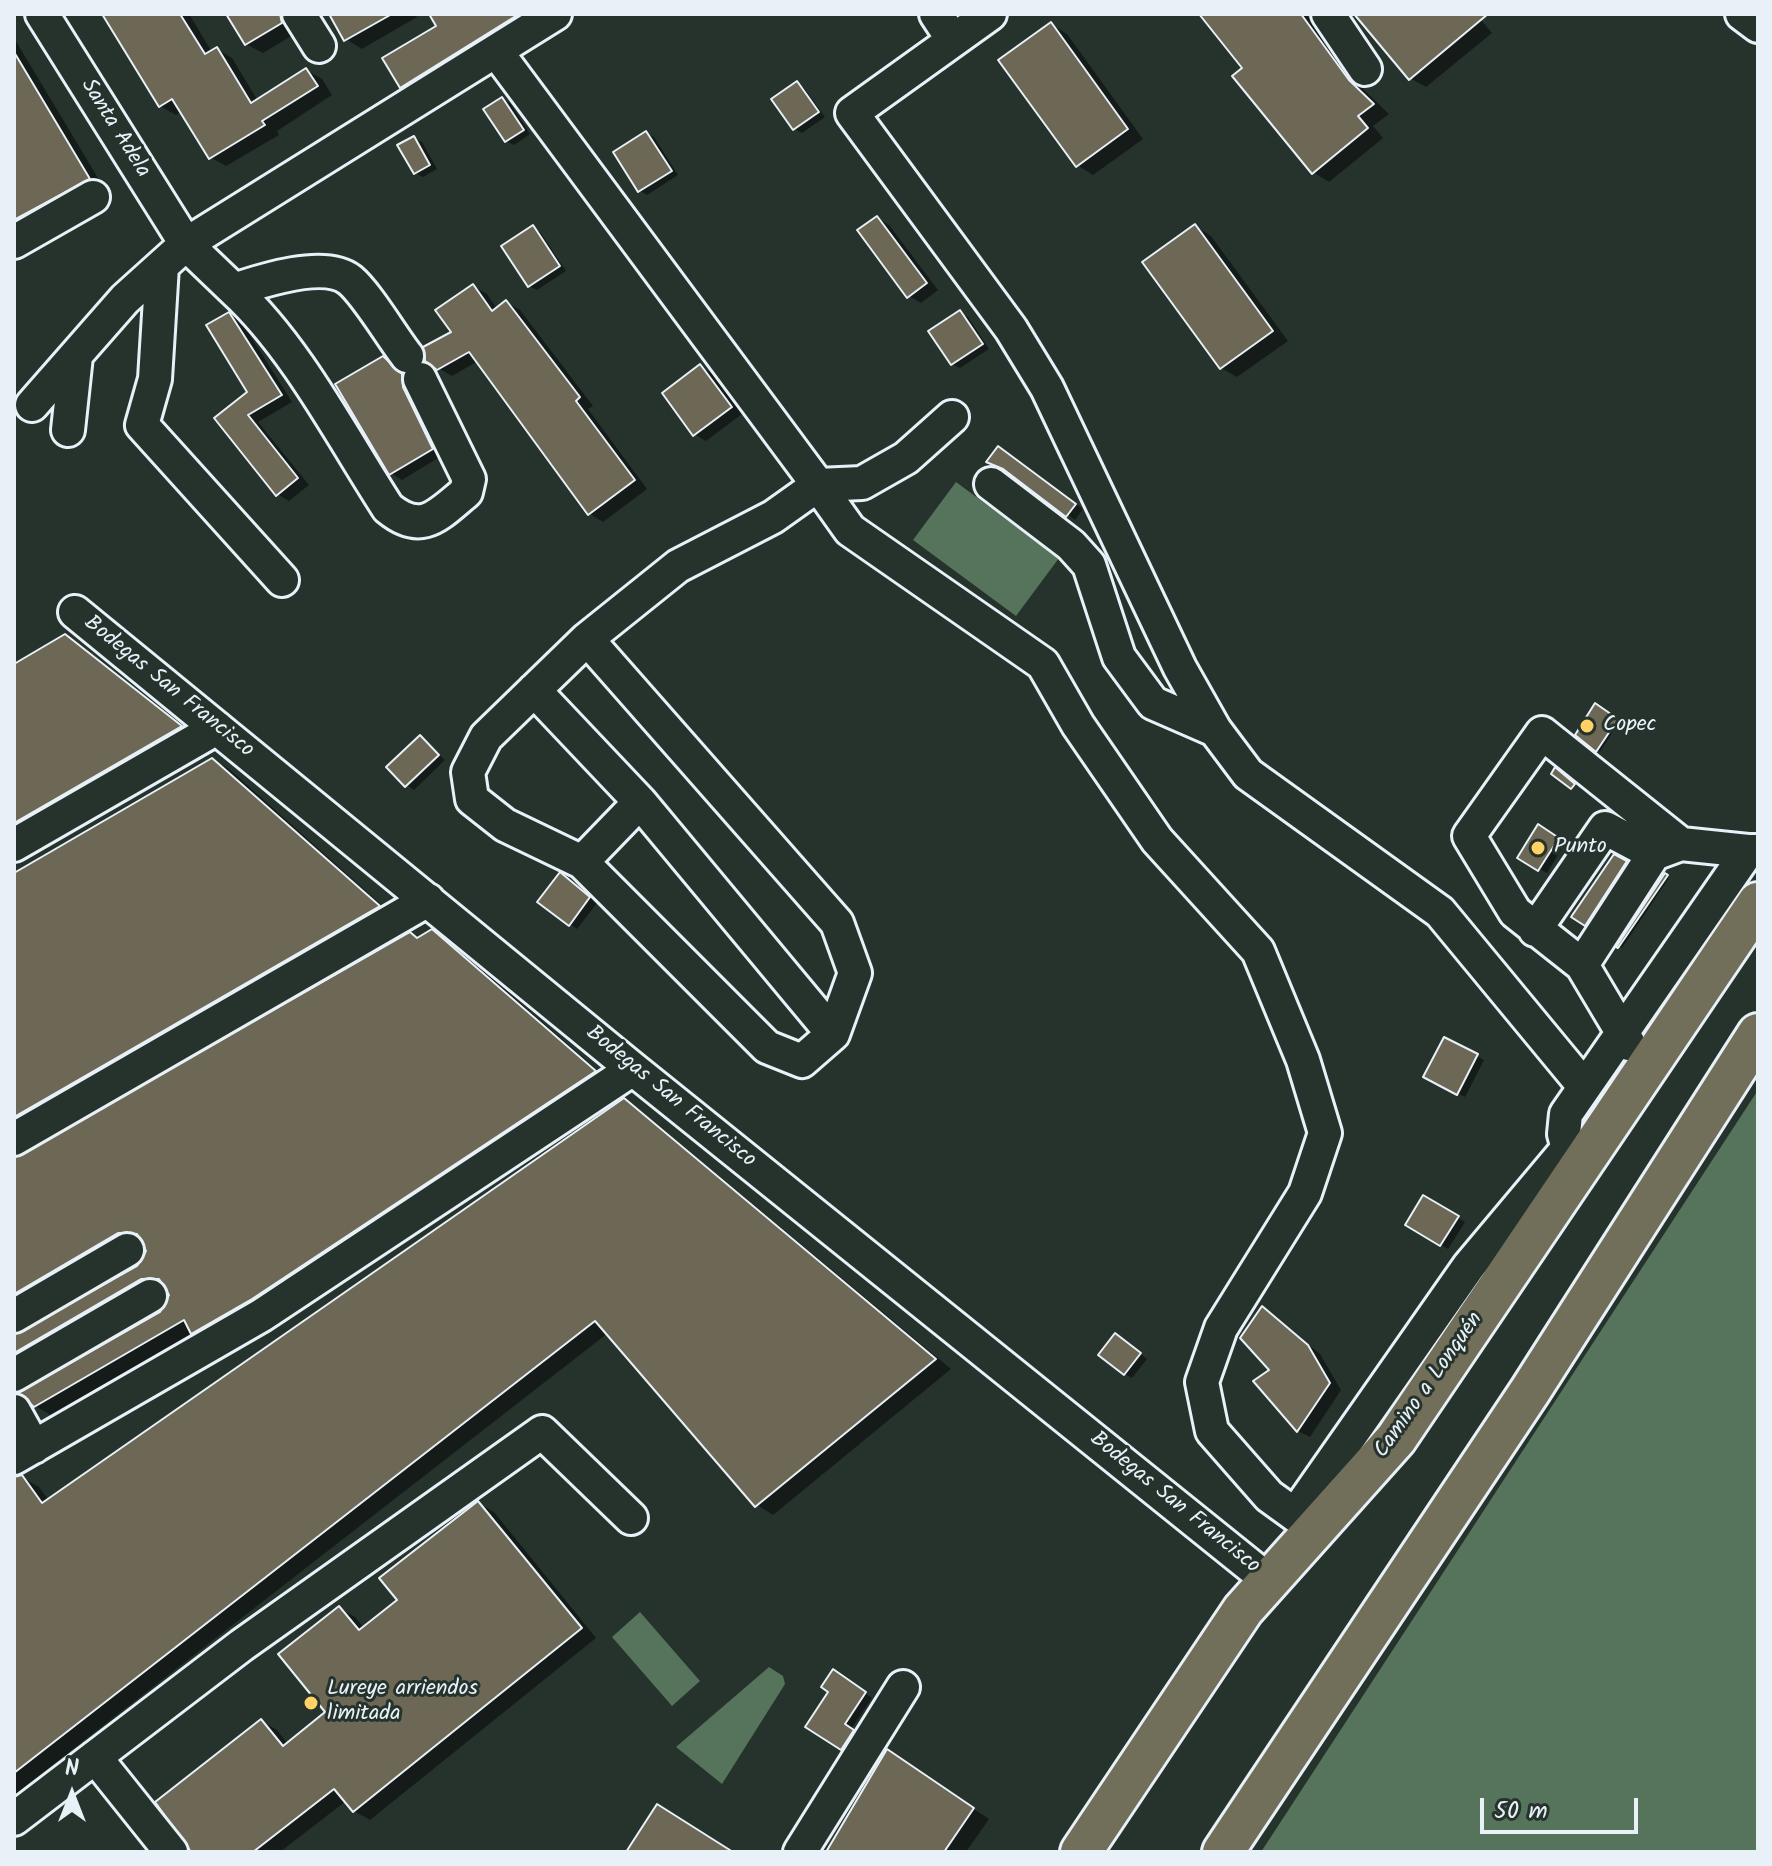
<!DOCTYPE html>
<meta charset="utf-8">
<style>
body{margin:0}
#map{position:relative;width:1772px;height:1866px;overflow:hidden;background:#26332d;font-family:Kalam,sans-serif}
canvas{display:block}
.frame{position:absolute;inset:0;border:16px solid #e8f1f8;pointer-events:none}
.north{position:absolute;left:32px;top:1754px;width:80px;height:80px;-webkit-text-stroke:6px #26332d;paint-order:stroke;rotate:0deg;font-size:22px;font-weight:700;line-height:32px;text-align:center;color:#e8f1f8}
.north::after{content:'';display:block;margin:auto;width:28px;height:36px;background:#e8f1f8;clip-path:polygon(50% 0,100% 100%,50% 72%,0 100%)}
.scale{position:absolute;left:1480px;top:1798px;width:158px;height:36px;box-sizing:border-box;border:4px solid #e8f1f8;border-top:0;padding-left:10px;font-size:24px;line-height:28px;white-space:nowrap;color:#e8f1f8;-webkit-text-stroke:6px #26332d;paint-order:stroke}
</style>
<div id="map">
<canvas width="1772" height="1866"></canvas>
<div class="frame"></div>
<div class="north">N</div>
<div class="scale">50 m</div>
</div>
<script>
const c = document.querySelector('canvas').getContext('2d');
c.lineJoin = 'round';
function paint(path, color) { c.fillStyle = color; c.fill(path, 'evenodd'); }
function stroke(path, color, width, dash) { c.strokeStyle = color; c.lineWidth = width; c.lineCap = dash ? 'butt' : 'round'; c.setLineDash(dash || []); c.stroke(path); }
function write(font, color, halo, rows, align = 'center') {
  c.font = font + ' Kalam,sans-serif'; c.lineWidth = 6; c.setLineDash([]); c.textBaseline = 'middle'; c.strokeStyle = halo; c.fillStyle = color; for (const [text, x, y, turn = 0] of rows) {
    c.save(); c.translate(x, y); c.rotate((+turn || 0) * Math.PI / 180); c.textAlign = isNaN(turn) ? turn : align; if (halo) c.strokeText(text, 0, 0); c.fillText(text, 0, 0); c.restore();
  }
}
const green = new Path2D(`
 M956,482l103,76 -43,58 -103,-76z
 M1758,1090v762h-497z
 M640,1612l60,69 -28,25 -60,-69z
 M769,1667l14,9 2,8 -63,100 -46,-37z`);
const shadow = new Path2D(`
 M104,14h85l23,38 5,-3 15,9 26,43 48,-31 16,9 10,16 -55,36 2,4 -53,31 -16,-9 -28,-46 -6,4 -16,-9z
 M228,14h72l-2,18 -35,21 -17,-9z
 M331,14h84l2,3 -55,32 -16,-10z
 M431,14h107l-120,82 -16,-9 37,-60z
 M1202,14h104l59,77 24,23 -16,12 10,12 -54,44 -16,-10 -68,-104z
 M1357,14h119l16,19 -66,54 -16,-9z
 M1051,24l16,10 76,105 -50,36 -16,-10z
 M14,38l90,150 -90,54z
 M797,84l7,4 21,29 -23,16 -7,-4z
 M502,99l8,4 20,31 -16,11 -8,-4z
 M646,133l8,4 24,38 -31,20 -8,-5z
 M414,138l8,4 15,27 -14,8 -8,-4z
 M877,218l12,7 49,65 -17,13 -12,-7z
 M1195,226l16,10 77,105 -51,36 -16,-9z
 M533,228l7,4 26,39 -29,19 -8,-4z
 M473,286l14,8 10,15 9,-7 14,8 73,96 -5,3 59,80 -44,33 -13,-8 -112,-153 -26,15 -14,-8z
 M960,313l8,4 21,32 -29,19 -8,-4z
 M229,314l12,7 51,81 -34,20 51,63 -20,16 -12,-7 -60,-75 33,-26z
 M383,358l30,24 30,73 -41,25 -11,-7z
 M700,367l12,6 30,41 -36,27 -12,-7z
 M1006,453l77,56 -8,11 -67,-50z
 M65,637l131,99 -182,110v-179z
 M1596,706l23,16 -19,30 -3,-2z
 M421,737l24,23 -31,30 -7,-5z
 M212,760l17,9 165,147 -380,226v-267z
 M1538,827l27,16 -18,30 -28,-16z
 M1614,857l14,7 -39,62 -15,-10z
 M1665,875l4,3 -47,70 -3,-1z
 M568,879l29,24 -20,26 -7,-5z
 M432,931l17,10 161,140 -402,261 -15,-9 -142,82 -16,-9 126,-92 8,-8v-20l-149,81 -6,11v-41l124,-69 8,-9v-18l-12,1 -120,77v-164l10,2z
 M1445,1039l39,21 -19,37 -39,-21z
 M624,1100l16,10 311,259 -178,146 -16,-10 -149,-172 -594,462v-310l9,-7 16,9 10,14z
 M1424,1197l41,25 -17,27 -41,-25z
 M1263,1308l57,46 21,36 -31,47 -12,-6 -42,-50 16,-10z
 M1123,1340l24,19 -15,19 -7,-4z
 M478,1503l16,9 102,126 -226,182 -16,-9 -8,-10 -66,51h-85l66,-131 16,9 11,14 40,-32 11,-104 16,9 9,11 35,-28z
 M841,1676l31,22 -21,31 9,6 -11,18 -41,-26z
 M887,1752l102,67 -23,33h-138z`);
const building = new Path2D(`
 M102,14h78l25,40 12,-7 34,56 55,-35 12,18 -56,35 3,4 -56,34 -37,-60 -13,8z
 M226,14h54l2,9 -37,22z
 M329,14h63l-48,27z
 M429,14h90l-119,74 -18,-30 54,-32z
 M1199,14h102l48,66 25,24 -16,12 10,12 -56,46 -80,-98 10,-8z
 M1354,14h134l-79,66z
 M1051,22l77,107 -52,38 -78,-107z
 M14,52l76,127 -76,41z
 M797,81l22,31 -26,18 -22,-31z
 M502,97l22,33 -19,12 -22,-33z
 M646,131l26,40 -34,21 -25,-40z
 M414,136l16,29 -16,9 -17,-29z
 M877,216l50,67 -20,15 -50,-68z
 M1195,224l78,107 -53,38 -78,-107z
 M533,225l27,41 -32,21 -27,-41z
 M473,284l19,27 14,-11 74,97 -4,4 59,79 -47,35 -119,-163 -32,18 -12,-9 -2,-14 28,-15 -16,-22z
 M960,310l23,34 -32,21 -23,-34z
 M229,312l53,83 -34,20 50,63 -22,18 -62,-78 33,-26 -41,-67z
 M383,356l19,18 1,13 30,62 -44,26 -54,-91z
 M700,364l32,43 -39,29 -31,-43z
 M998,446l78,58 -10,13 -63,-48 -17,-7z
 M65,634l117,92 -168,97v-159z
 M1595,703l23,16 -22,33 -21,-17z
 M420,735l19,20 -34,32 -19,-20z
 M212,758l168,148 -366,211v-244z
 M1555,767l20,17 -4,5 -20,-15z
 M1538,824l21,14 -21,33 -21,-13z
 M1614,854l13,7 -42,65 -14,-9z
 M560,872l30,25 -21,29 -32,-24z
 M1665,873l3,2 -50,73 -2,-1z
 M432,929l164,142 -344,228 -61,35 -7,-14 -150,87 -16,-14 142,-81 9,-17 -10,-16h-18l-127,74v-18l123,-69 9,-15 -9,-17 -19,-1 -104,61v-136l396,-226 7,6z
 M1444,1037l34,17 -21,41 -34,-18z
 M624,1098l312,261 -181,148 -160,-186 -581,452v-296l8,-2 20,28z
 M1423,1195l36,21 -19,30 -35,-21z
 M1262,1306l46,39 22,38 -33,49 -44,-51 16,-11 -29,-32z
 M1115,1333l26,20 -17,22 -26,-20z
 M478,1501l104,127 -229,184 -19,-23 -81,63h-62l-36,-50 106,-83 22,27 42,-34 -47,-58 61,-48 20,24 38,-30 -18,-22z
 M833,1669l33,23 -21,32 9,6 -13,20 -36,-23 23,-35 -7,-5z
 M887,1749l87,59 -30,44h-118z
 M657,1804l76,48h-107z`);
const minor = new Path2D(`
 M42,14l144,230 48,46
 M299,14l20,32
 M936,14l17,26
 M990,14l-138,99 159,216 36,59 133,280 35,62 33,44 192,138 143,173
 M1328,14l37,55
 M1742,14l16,12
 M496,51l322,434 44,-2 44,-25 46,-41
 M14,242l79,-45
 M162,266l-7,113 -13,46 140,155
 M407,356c-15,-19 -40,-62 -57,-76 -25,-20 -89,1 -116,10 62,57 108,147 154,218 34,28 50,7 78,-16l3,-13 -49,-100
 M32,405l93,-106 61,-55 369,-230
 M68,430l8,-74
 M991,484l80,61 18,20 30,92 34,46 62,27
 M75,612l558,457 635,511
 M587,639l250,284 18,50 -22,61 -31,27 -35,-14 -185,-185 -77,-37 -33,-26 -4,-27 18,-35 101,-98 91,-73 95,-49 45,-32 32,45 193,134 35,61 79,115 101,111 45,109 22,73 -20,60 -84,135 -19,54 10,49 57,65 47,34
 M534,690l106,112 193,232
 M14,845l203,-117
 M582,862l58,-60
 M1535,930l70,-102 49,26
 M1582,965l-67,-53 -46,-76 73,-103 139,111
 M1629,1044l-47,-79 72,-111 27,-10 67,7
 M14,1139l414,-239
 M1573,1167l-9,-33 2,-20 182,-263h10
 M14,1316l113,-66
 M14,1375l136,-79
 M14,1411l20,36
 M14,1458l248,-143 371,-246
 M1295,1515l174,-249 99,-118
 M95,1757l76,95
 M14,1819l228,-174 300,-213 89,86
 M800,1852l103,-165`);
const major = new Path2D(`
 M1081,1852l162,-242 153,-171 362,-536
 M1223,1852l307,-461 228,-357`);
const markers = [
 [1587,726,8,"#ffd166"],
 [1538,848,8,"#ffd166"],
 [311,1703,8,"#ffd166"]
];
const streetNames = [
 ["Santa Adela",114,129,58],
 ["Bodegas San Francisco",168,688,39],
 ["Bodegas San Francisco",670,1098,39],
 ["Camino a Lonquén",1430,1386,-55],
 ["Bodegas San Francisco",1174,1504,39]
];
const poiNames = [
 ["Copec",1603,726],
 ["Punto",1554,848],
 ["Lureye arriendos",327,1690],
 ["limitada",327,1715]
];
paint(green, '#56735b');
paint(shadow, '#0007');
paint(building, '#6d6856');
stroke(building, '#e8f1f8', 2);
stroke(minor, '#e8f1f8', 38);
stroke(major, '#e8f1f8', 46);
stroke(minor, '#26332d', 32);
stroke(major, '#716e59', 40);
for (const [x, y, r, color] of markers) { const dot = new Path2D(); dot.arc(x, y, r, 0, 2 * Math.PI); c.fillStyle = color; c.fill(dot); stroke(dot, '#26332d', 3); }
write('22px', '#e8f1f8', '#26332d', streetNames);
write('22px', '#e8f1f8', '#26332d', poiNames, 'left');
</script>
